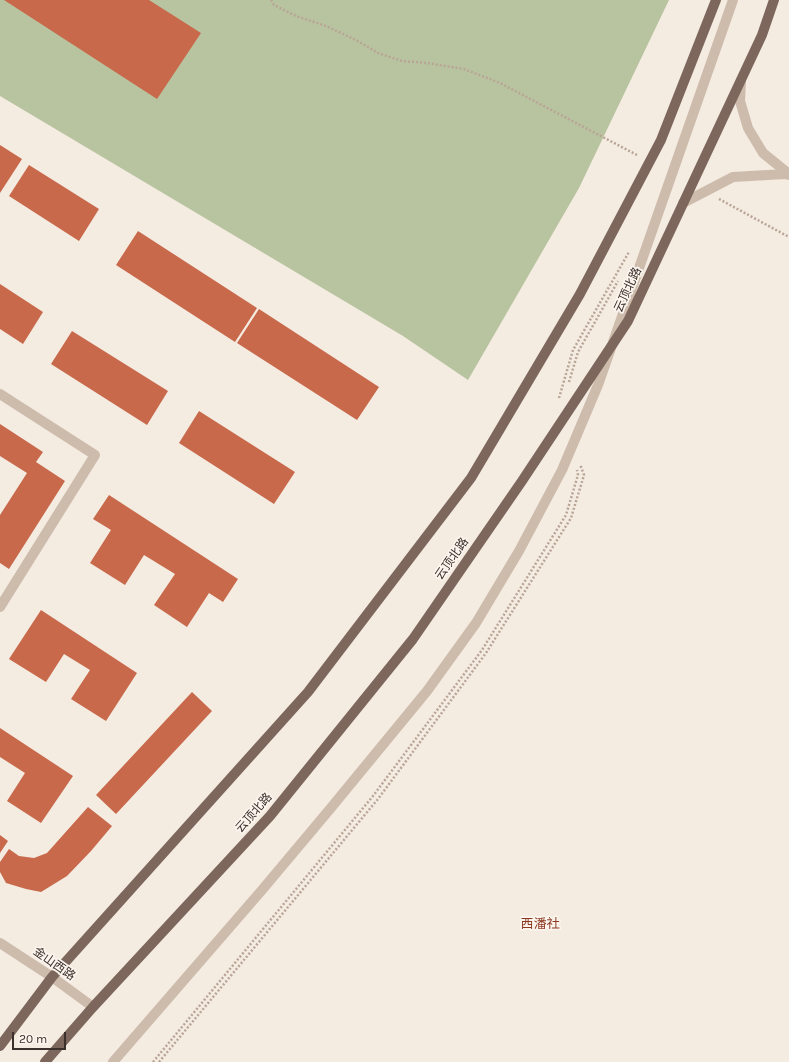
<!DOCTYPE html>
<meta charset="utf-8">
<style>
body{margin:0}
#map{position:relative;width:789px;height:1062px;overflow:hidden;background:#f4ebe1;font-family:Karla,sans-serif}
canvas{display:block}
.scale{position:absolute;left:12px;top:1032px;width:54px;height:18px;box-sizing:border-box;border:2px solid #3b302b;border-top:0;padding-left:5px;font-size:12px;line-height:14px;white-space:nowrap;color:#3b302b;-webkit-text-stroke:3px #fbf5ee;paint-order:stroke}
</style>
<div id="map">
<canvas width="789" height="1062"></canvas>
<div class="scale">20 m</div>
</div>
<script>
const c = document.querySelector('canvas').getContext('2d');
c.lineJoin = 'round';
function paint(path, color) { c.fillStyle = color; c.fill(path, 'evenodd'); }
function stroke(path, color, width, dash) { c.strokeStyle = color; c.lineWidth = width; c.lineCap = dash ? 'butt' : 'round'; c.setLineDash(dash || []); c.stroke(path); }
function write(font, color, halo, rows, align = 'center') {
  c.font = font + ' Karla,"Noto Sans SC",sans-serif'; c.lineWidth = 3.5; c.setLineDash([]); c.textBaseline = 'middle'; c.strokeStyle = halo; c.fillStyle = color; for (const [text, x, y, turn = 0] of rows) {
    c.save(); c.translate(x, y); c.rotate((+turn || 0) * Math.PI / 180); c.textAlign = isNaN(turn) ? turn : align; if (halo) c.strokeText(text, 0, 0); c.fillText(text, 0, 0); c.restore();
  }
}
const green = new Path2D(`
 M0,0h669l-90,188 -111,192 -65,-44 -403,-240z`);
const building = new Path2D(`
 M4,0h145l52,33 -44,66z
 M0,145l22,14 -22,34z
 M29,165l70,44 -20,32 -70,-45z
 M138,231l119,77 -22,34 -119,-77z
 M0,284l43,28 -20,32 -23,-15z
 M259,309l120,78 -22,33 -120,-77z
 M72,331l96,60 -21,34 -96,-61z
 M199,411l96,61 -21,32 -95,-61z
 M0,424l43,28 -7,10 29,19 -56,88 -9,-6v-48l27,-42 -27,-17z
 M109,495l129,84 -15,23 -14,-9 -22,34 -33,-22 21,-31 -31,-19 -19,30 -35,-22 21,-33 -18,-11z
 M41,610l96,63 -31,48 -35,-22 19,-29 -26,-16 -18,28 -37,-23z
 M192,692l20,19 -96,103 -20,-19z
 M0,728l73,48 -32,47 -34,-22 18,-28 -25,-16z
 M88,807l24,19 -21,25 -24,25 -26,16 -15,-3 -20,-6 -6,-11v-10l9,-13 10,7 15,2 13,-5z
 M0,835l8,6 -8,12z`);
const path = new Path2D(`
 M271,0l3,5 22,11 30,10 30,14 22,13 24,8 25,2 37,6 36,14 137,72
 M719,199l70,38
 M569,382l9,-30 40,-71
 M559,398l14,-48 56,-98
 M153,1062l220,-266 109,-146 84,-135 12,-40 -1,-5
 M159,1062l219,-263 108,-146 85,-135 13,-43 -4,-11`);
const minor = new Path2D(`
 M741,81l-1,20 8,27 15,25 26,21
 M683,203l50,-26 52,-3 4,1
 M0,394l95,61 -95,152
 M0,943l52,34 41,30
 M113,1062l149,-172 68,-81 97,-118 49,-68 43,-72 43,-81 36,-85 135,-385`);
const major = new Path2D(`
 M0,1046l52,-69 256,-285 163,-214 109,-184 81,-154 55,-140
 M45,1062l48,-55 177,-191 143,-177 109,-158 106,-160 134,-286 12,-35`);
const streetNames = [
 ["云顶北路",628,290,-65],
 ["云顶北路",452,559,-55],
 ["云顶北路",254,813,-49],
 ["金山西路",54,964,35]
];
const neighbourhoodNames = [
 ["西潘社",540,924]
];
paint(green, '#b8c4a0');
paint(building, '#c8694b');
stroke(path, '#b9a596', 2.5, [2, 2]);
stroke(minor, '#cdbbac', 10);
stroke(major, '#7d675c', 10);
write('12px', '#3b302b', '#fbf5ee', streetNames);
write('13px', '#8c3b22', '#fbf5ee', neighbourhoodNames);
</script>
